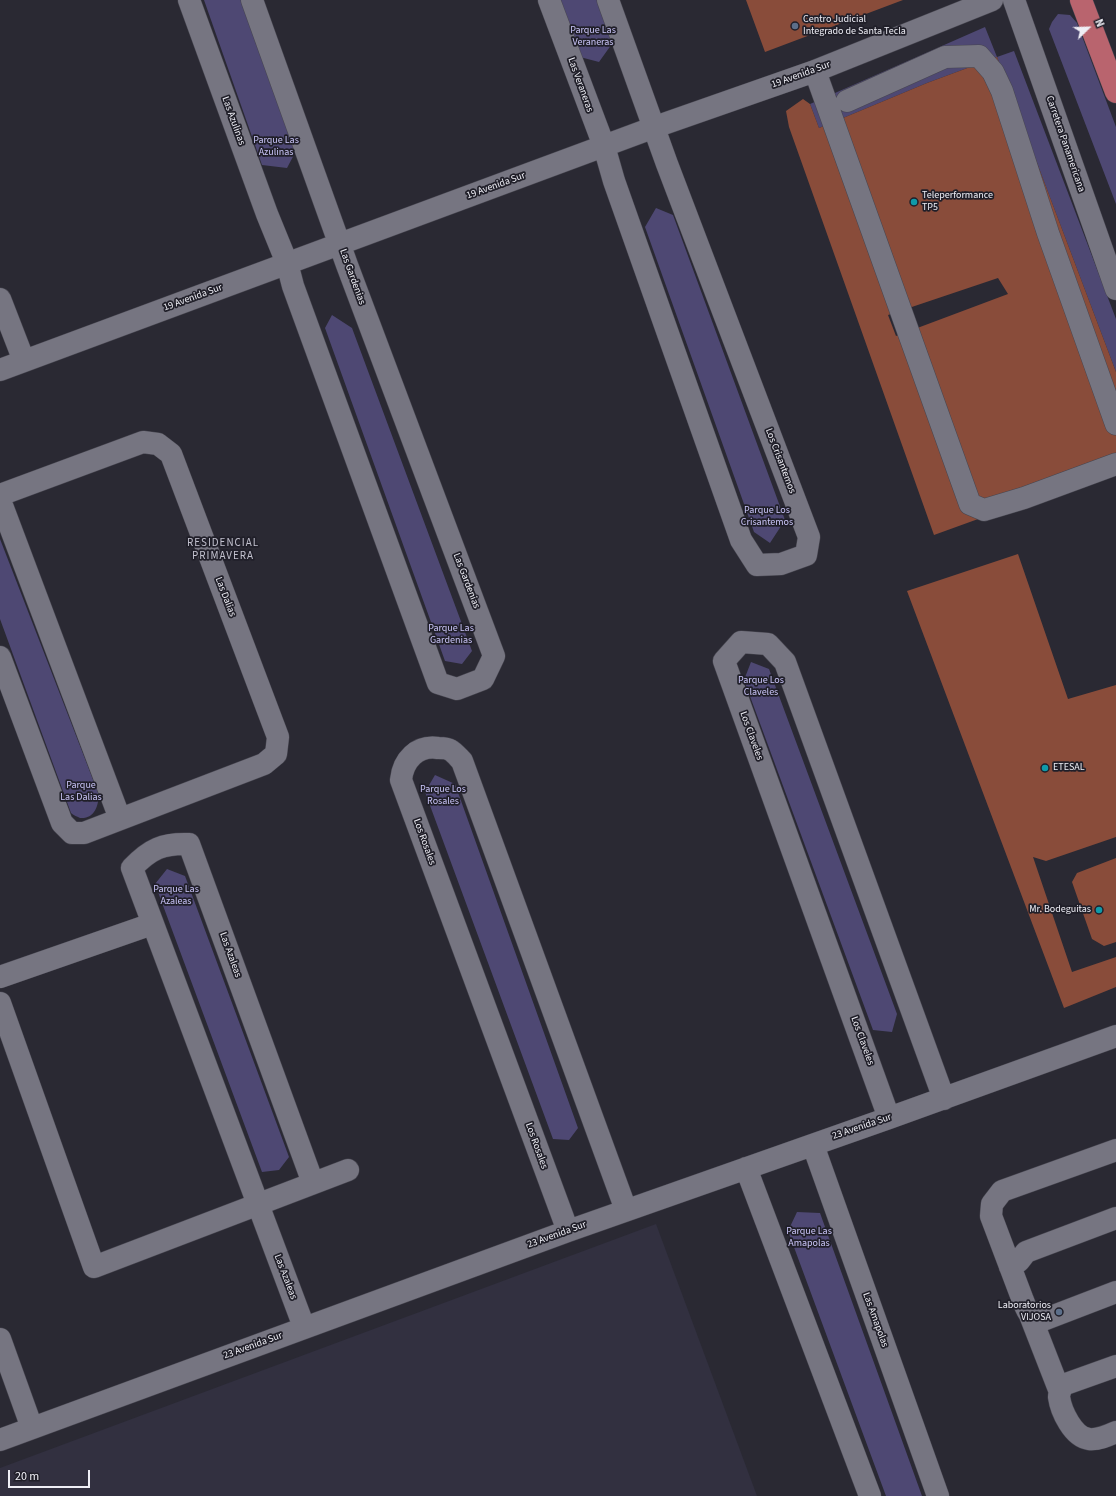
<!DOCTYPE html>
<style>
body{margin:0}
#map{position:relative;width:1116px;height:1496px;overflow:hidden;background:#2a2933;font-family:"Source Sans 3",sans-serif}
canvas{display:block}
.north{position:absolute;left:1068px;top:8px;width:40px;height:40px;-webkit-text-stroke:3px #201f29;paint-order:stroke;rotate:67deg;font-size:11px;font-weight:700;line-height:16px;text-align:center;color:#efeff6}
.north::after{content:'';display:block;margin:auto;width:14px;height:18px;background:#efeff6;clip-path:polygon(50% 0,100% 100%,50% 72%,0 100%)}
.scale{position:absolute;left:8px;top:1470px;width:82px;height:18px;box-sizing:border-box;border:2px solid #efeff6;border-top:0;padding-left:5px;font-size:12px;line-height:14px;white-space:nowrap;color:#efeff6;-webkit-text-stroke:3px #201f29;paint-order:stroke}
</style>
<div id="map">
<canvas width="1116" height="1496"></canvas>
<div class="north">N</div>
<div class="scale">20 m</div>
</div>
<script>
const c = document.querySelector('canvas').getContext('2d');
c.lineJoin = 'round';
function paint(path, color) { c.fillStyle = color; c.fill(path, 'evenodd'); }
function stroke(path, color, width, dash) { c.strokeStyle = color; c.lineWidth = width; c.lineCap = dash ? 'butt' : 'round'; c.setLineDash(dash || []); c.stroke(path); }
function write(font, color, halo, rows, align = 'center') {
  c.font = font + ' "Source Sans 3",sans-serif'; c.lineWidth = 3.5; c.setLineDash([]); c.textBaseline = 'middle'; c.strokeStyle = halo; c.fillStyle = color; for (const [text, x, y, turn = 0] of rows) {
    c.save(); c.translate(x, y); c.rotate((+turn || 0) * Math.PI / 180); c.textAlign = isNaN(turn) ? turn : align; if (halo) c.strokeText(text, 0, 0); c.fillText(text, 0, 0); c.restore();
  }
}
const built = new Path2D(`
 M656,1224l101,272h-757v-28z`);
const green = new Path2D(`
 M204,0h39l54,149 -10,19 -25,-3z
 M560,0h39l15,41 -15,21 -19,-5z
 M1058,14l12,1 7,8 39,104v77l-67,-175 3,-7z
 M985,27l12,30 17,-6 102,268v53l-119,-315 -70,26 -108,45 -9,-24z
 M656,208l17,7 112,305 -15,23 -16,-11 -109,-305z
 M332,315l20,13 120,323 -10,13 -17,-3 -120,-333z
 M0,539l99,256c-1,11 -4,24 -19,23 -2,-1 -7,-3 -9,-5l-71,-194z
 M751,662l18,7 128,345 -5,18 -19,-2 -129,-350z
 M435,775l20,9 123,344 -9,12 -16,-1 -128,-347z
 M167,869l18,7 104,281 -10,13 -17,2 -107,-288z
 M797,1212l23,1 102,283h-36l-98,-265z`);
const building = new Path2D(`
 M746,0h157l-138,52z
 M997,57l119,315v97l-182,66 -145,-408 -3,-16 17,-12 7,5 9,24 108,-45zM998,278l10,16 -112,42 -8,-21z
 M1018,554l50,145 48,-14v152l-70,24 -13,-4 39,115 44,-15v30l-52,21 -157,-417z
 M1116,858v84l-12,4 -12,-7 -20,-57 5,-9z`);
const minor = new Path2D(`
 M189,0l78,214 20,49 6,23 145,397 19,6 26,-10 11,-23 -147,-391 -95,-265
 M549,0l55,146 10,35 127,359 16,25 24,-1 25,-9 3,-18 -142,-373 -59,-164
 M1014,0l102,289
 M815,71l155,433 14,6 40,-12 92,-34
 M847,101l98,-44 34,-1 14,16 9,19 46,142 68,191
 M0,299l24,62
 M0,370l655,-243 160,-56 177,-71
 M0,495l143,-53 15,2 13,10 107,283 -2,17 -12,10 -180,69h-12l-10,-10 -62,-166
 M0,500l120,319
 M0,977l152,-53
 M0,1003l94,264 254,-97
 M889,1118l-165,-457 17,-19 27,2 17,18 159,437
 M813,1145l125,351
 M1116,1150l-114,41 -10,13 -1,12 31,82c5,12 6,20 21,22l73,-28
 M746,1168l124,328
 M568,1231l-167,-451c2,-20 16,-35 37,-32 4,0 9,0 12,2 4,2 8,7 12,11l164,449
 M1010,1267l9,-6 7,-9 90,-34
 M1030,1315l30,77
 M304,1327l-172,-459c18,-19 31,-25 57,-24l124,339
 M0,1339l32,89
 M1116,1366l-53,19c-2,4 -4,7 -4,12 2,14 14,40 30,42 9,1 18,-3 27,-7
 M0,1440l568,-209 321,-113 227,-82`);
const major = new Path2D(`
 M1081,0l35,92`);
const markers = [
 [795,26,4,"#5c6f8a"],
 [914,202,4,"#0f9aa8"],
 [1045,768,4,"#0f9aa8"],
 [1099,910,4,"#0f9aa8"],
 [1059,1312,4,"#5c6f8a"]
];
const poiNames = [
 ["Centro Judicial",803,20],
 ["Integrado de Santa Tecla",803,32],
 ["Teleperformance",922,196],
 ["TP5",922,208],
 ["ETESAL",1053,768],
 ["Mr. Bodeguitas",1091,910,"right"],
 ["Laboratorios",1051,1306,"right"],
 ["VIJOSA",1051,1318,"right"]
];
const parkNames = [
 ["Parque Las",593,31],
 ["Veraneras",593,43],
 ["Parque Las",276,141],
 ["Azulinas",276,153],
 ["Parque Los",767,511],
 ["Crisantemos",767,523],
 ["Parque Las",451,629],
 ["Gardenias",451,641],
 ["Parque Los",761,681],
 ["Claveles",761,693],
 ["Parque",81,786],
 ["Las Dalias",81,798],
 ["Parque Los",443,790],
 ["Rosales",443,802],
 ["Parque Las",176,890],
 ["Azaleas",176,902],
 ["Parque Las",809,1232],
 ["Amapolas",809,1244]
];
const streetNames = [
 ["19 Avenida Sur",801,75,-20],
 ["Las Veraneras",580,85,70],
 ["Las Azulinas",233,121,70],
 ["Carretera Panamericana",1065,144,71],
 ["19 Avenida Sur",496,186,-20],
 ["Las Gardenias",352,277,70],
 ["19 Avenida Sur",193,298,-20],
 ["Los Crisantemos",780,461,69],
 ["Las Gardenias",466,581,69],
 ["Las Dalias",225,597,69],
 ["Los Claveles",751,736,70],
 ["Los Rosales",424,842,70],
 ["Las Azaleas",230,955,70],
 ["Los Claveles",862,1041,70],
 ["23 Avenida Sur",862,1127,-19],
 ["Los Rosales",536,1146,70],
 ["23 Avenida Sur",557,1235,-20],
 ["Las Azaleas",285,1277,69],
 ["Las Amapolas",875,1320,70],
 ["23 Avenida Sur",253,1346,-20]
];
const neighbourhoodNames = [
 ["RESIDENCIAL",223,544],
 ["PRIMAVERA",223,557]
];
paint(built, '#323040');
paint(green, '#4e4873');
paint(building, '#894c3a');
stroke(minor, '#474650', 23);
stroke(major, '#474650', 23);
stroke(minor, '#767581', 22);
stroke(major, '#b9646e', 22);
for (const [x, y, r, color] of markers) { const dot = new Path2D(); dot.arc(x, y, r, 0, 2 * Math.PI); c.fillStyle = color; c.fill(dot); stroke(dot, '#201f29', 1.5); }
write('10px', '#efeff6', '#201f29', poiNames, 'left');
write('10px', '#cbc6f9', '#201f29', parkNames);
write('10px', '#efeff6', '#201f29', streetNames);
c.letterSpacing = '1px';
write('11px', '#c2c1ce', '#201f29', neighbourhoodNames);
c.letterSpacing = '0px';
</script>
